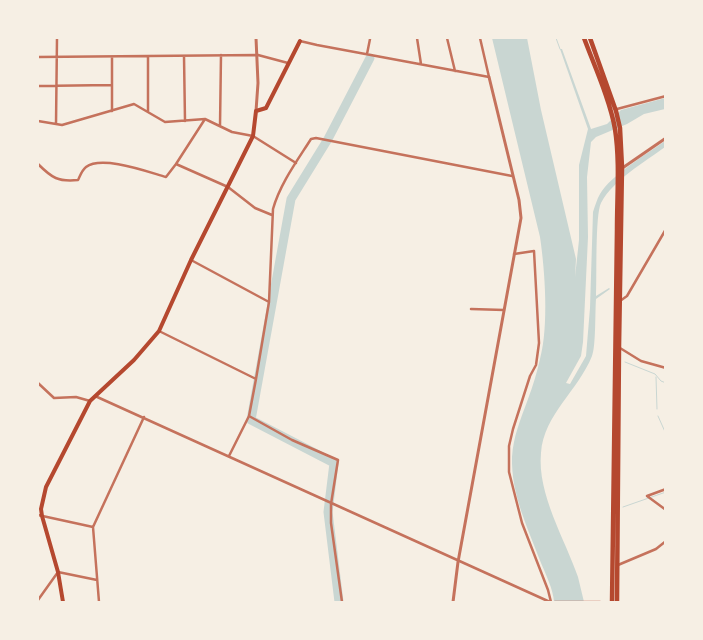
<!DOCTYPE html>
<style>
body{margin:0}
#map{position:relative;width:703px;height:640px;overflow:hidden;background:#f6efe4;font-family:"Playfair Display",serif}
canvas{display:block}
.frame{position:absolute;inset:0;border:39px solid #f6efe4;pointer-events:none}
</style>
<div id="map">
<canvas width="703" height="640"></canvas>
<div class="frame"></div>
</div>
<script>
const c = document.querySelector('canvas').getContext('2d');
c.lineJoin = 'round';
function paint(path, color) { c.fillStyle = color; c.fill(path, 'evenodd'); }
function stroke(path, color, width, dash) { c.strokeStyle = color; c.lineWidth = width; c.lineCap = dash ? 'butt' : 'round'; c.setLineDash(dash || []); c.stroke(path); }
const water = new Path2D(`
 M492,38h35l14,72 35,149 -1,18 4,-37v-75l9,-36 -28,-80h2l29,80 16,-5 14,-14 44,-12v11l-21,5 -17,10 -31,13 -5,5 -4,35 1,60 -5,105 -2,14 -15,27 4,1 16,-28 4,-48 3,-96c2,-6 4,-13 7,-18 11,-19 48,-41 65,-53v6c-20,15 -52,33 -64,56 -6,12 -4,75 -5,93l13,-8 1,1 -14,10c-1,13 0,47 -4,57 -14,35 -48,58 -51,97 -4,41 24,86 37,124 2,8 4,17 6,25h-30c-1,-13 -8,-27 -13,-39 -13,-35 -30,-68 -29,-106 1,-20 9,-39 16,-58 5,-13 9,-27 12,-40 9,-33 5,-88 0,-122z`);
const stream = new Path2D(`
 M556,38l4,11
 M625,362l30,12 6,7 5,2
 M656,377l1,32
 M658,416l8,18
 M623,507l43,-15`);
const river = new Path2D(`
 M339,602l-11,-90 6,-49 -83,-43 40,-221 37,-60 42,-81`);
const minor = new Path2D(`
 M417,38l4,26
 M447,38l8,33
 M300,41l17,4 172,32 -9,-39
 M367,54l3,-15
 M148,56v55
 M184,56l1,65
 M38,57l220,-2 30,8
 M112,57v54
 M38,86l73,-1
 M617,109l49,-13
 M38,121l18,3 1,-86
 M56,124l6,1 72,-21 31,18 40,-3 27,13 21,4 43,27
 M220,126l1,-71
 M38,164c14,14 20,18 40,16 2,-4 4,-10 8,-13 16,-12 62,5 80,10l10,-13 29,-45
 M176,164l52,23 27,21 17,7
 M514,254l20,-3 5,92 -3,22 -6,11 -17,53 -4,17v26l13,51 26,67 3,12
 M191,260l78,42
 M620,301l7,-5 39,-67
 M471,309l33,1
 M159,331l97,48
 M620,348l21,13 25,7
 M38,383l16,15 22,-1 14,4
 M95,396l455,206
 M249,416l43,24 46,20 -7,44v19l11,79
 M229,456l20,-40 7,-37 13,-77 4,-93c7,-25 24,-48 38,-70l5,-1 196,38
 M666,489l-19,7 19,14
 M38,515l55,12
 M618,565l38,-16 10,-8
 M38,600l20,-28 39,8
 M99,602l-6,-75 51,-110
 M555,602h45`);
const tertiary = new Path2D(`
 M256,38l2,45 -2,28
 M621,169l45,-31
 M453,602l5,-40 63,-344 -2,-18 -30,-123`);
const secondary = new Path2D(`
 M63,602l-5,-30 -16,-56 -1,-7 5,-22 44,-86 44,-41 25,-29 32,-71 62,-124 3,-25 10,-3 34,-67`);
const primary = new Path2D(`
 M584,38c10,27 26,62 31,91 5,32 2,67 2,100l-5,373
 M590,38l26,73 4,17 2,39 -3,180 -2,255`);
paint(water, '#c9d6d2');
stroke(stream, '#c9d6d2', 1);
stroke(river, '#c9d6d2', 9);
stroke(minor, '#c5725c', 2.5);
stroke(tertiary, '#c5725c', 3);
stroke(secondary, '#b5482f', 4);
stroke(primary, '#b5482f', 4.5);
</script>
